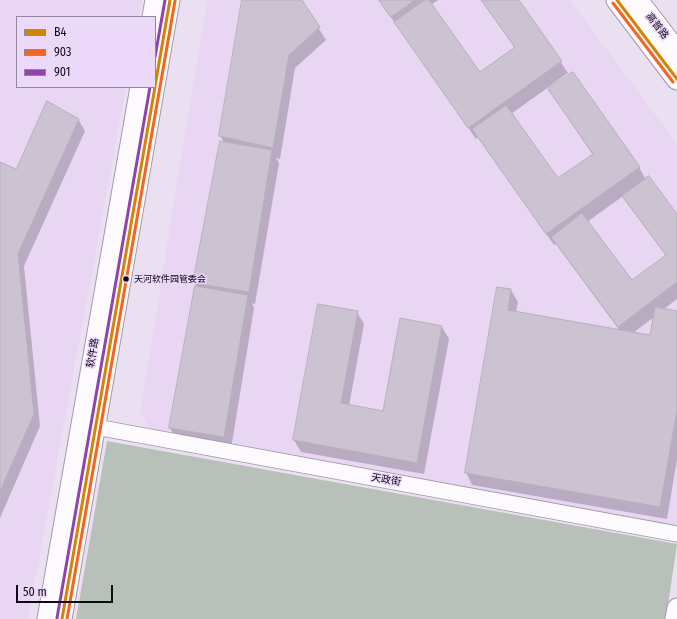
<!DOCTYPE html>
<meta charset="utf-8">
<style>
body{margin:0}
#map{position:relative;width:677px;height:619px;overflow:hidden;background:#ebe0f1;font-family:"Fira Sans Condensed",sans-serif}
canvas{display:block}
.legend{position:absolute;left:16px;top:16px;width:140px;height:72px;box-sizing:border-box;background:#ecd8f9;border:1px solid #94869d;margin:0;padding:5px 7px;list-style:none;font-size:12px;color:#100a14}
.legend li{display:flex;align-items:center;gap:8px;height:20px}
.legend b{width:20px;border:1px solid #94869d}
.scale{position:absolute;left:16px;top:585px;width:97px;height:18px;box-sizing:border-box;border:2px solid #100a14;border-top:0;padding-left:5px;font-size:12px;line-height:14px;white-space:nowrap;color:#100a14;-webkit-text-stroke:3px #ecd8f9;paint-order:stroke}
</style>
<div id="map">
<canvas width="677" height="619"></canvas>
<ul class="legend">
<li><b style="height:5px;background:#cf8604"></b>B4</li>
<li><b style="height:5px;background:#f26522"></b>903</li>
<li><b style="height:5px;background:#8e44ad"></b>901</li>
</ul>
<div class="scale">50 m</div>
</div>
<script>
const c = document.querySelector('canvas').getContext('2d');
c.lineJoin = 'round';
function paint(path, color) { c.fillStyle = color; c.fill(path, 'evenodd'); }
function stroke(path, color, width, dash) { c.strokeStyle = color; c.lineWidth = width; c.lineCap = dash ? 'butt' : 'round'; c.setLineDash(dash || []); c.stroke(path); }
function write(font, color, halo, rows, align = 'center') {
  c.font = font + ' "Fira Sans Condensed","Noto Sans SC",sans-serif'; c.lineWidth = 3; c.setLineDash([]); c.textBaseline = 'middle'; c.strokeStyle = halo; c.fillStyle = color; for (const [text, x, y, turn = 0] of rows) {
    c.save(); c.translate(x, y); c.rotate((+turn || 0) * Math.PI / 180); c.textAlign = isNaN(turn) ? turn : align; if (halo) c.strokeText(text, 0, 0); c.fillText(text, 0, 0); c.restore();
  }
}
const built = new Path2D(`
 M0,0h142l-3,17h-122v70h109l-98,532h-28z
 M207,0h363l107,144v377l-7,7 -518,-95 -12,-21z`);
const forest = new Path2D(`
 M107,441l570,103 -11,75h-590z`);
const shadow = new Path2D(`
 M243,0h58l25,40 -31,28 -15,91 -4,-1 3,5 -24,141 -3,-1 2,5 -23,141 -54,-9 -7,-12 26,-142 -1,-3 29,-140 -4,-8z
 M379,0h59l-7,5 49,68 35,-25 -34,-48h37l50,73 -57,41 47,66 35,-25 -44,-65 90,77 7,13 31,35v84l-13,10 13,3v147l-10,60 -195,-34 -6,-13 45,-182 7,12 -2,10 104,19 -64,-87 -2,1 -76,-108 -2,2zM623,196l43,60 -34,25 -45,-59zM654,317l-4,19 -17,-3z
 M78,119l7,12 -61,135 16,160 -40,92v-355l16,7z
 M357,312l7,12 -15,82 35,6 58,-85 7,12 -25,135 -123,-22 -7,-12z`);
const building = new Path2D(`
 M242,0h60l18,27 -31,28 -16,93 -54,-12z
 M379,0h36l-24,17z
 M425,0h4l51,72 35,-25 -34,-47h38l43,61 -94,67 -74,-106z
 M573,72l67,95 -94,67 -74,-105 34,-24 52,73 35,-24 -45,-65z
 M47,101l32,18 -61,135 16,160 -34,77v-329l16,7z
 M220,141l52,9 -23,142 -56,-9z
 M649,176l28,38v68l-59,45 -67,-90 31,-24 50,67 34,-25 -44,-59z
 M195,286l53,9 -24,142 -55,-9z
 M497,287l14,2 -3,21 142,25 5,-28 22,4v99l-17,97 -195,-34z
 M318,304l40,7 -17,92 42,8 17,-93 42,8 -25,137 -124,-23z`);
const minor = new Path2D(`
 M96,427l581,107`);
const tertiary = new Path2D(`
 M152,17l3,-17
 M47,619l93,-532
 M62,619l108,-619
 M675,619l2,-11`);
const secondary = new Path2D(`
 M617,0l60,79
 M637,0l40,52`);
const bus1 = new Path2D(`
 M617,0l60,79
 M155,86l15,-86
 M62,619l93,-532`);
const bus2 = new Path2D(`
 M613,3l60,79
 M67,619l108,-618`);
const bus3 = new Path2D(`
 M155,57l10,-57
 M57,618l93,-531`);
const markers = [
 [126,279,3.5,"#100a14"]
];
const busNames = [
 ["天河软件园管委会",134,279]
];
const streetNames = [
 ["高普路",657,26,52],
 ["软件路",93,353,-80],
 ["天政街",386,480,10]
];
paint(built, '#e8d6f3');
paint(forest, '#b7c1ba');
paint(shadow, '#0003');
paint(building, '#cbc3d1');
stroke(building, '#b8b0bd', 1);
stroke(minor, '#a199a6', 17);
stroke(tertiary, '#a199a6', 21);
stroke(secondary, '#a199a6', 23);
stroke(minor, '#fcfafd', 15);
stroke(tertiary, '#fcfafd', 19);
stroke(secondary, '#fcfafd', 21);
stroke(bus1, '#cf8604', 3);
stroke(bus2, '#f26522', 3);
stroke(bus3, '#8e44ad', 3);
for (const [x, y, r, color] of markers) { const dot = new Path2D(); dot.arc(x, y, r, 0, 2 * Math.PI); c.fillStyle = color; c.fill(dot); stroke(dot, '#ecd8f9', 1.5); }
write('9px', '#100a14', '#ecd8f9', busNames, 'left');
write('10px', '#100a14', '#ecd8f9', streetNames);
</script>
